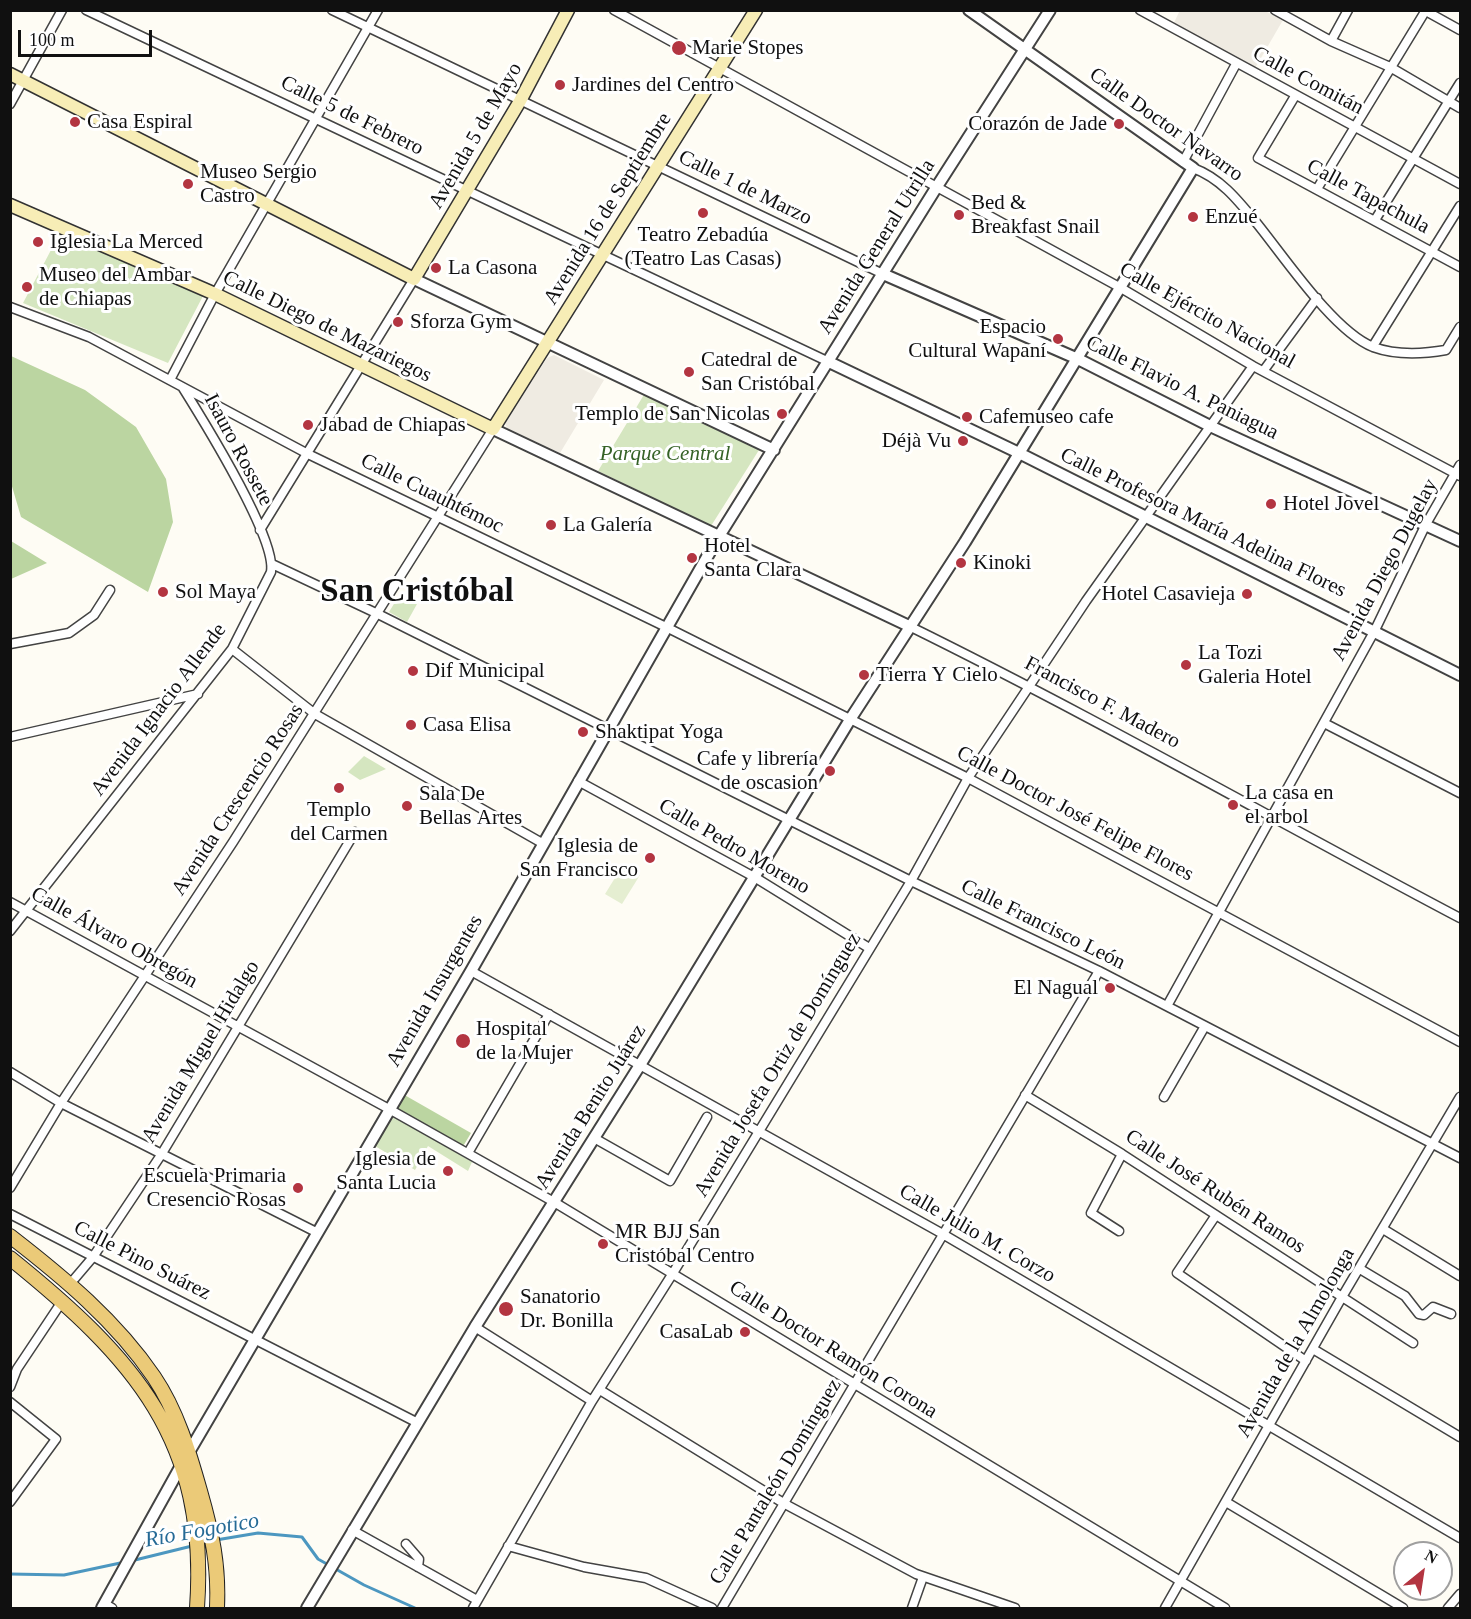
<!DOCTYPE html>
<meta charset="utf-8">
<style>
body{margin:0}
#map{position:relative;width:1471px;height:1619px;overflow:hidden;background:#fefcf4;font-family:Georgia,serif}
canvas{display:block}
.frame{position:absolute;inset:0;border:12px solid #101010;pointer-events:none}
.north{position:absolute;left:1393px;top:1541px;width:60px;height:60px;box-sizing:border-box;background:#fff;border:2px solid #9f9f9f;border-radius:50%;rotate:30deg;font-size:16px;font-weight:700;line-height:24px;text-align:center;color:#101010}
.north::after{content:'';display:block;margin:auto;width:21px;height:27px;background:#b33541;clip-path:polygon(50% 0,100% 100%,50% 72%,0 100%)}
.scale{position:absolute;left:18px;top:30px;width:134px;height:27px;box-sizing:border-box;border:3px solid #101010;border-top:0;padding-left:8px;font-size:18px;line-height:21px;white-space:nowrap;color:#101010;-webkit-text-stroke:4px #fff;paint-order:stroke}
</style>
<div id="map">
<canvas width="1471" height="1619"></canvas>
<div class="frame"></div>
<div class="north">N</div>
<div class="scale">100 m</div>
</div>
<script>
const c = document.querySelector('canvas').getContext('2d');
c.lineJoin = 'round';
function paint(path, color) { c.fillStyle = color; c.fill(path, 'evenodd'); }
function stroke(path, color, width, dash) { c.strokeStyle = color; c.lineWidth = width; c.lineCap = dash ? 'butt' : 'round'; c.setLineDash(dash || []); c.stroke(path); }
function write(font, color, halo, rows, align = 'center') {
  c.font = font + ' Georgia,serif'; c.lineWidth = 6; c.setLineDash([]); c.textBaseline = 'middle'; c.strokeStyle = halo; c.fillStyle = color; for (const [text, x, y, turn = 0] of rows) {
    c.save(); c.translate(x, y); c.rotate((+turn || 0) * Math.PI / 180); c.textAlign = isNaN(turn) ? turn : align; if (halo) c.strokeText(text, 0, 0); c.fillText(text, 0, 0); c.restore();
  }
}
const green = new Path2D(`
 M60,233l143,63 -35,67 -145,-60z
 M645,393l114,57 -48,76 -113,-55z
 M400,594l17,10 -10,18 -18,-10z
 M364,756l22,13 -26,11 -12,-8z
 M391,1114l81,48 -4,9 -40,-25 -13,24 -40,-24z`);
const forest = new Path2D(`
 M11,356l74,34 51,37 30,52 7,43 -25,70 -127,-75 -10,-34z
 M11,541l36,22 -36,16z
 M401,1093l70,40 -9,15 -67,-39z`);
const pitch = new Path2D(`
 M623,865l17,10 -18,29 -17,-10z`);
const plaza = new Path2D(`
 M1180,10l85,1 18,9 -29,50 -81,-45z
 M554,355l50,25 -44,73 -53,-25 -2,-5 42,-65z`);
const stream = new Path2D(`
 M216,1540l42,-7 44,4 16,22 46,26 51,23
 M131,1561l61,-15
 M10,1574l54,1 61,-13`);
const minor = new Path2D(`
 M86,10l743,352
 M332,10l551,264
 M614,10l507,278 132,78 207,110
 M1140,10l320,174
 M1275,10l56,31 59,26 70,41
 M1424,10l36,20
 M1331,41l17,-31
 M1295,96l-37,62 202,109
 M10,104l52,-94
 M1183,162l53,-98
 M1193,168c27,10 44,31 62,53 28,34 78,110 118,126 22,8 50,7 73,3l14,-23
 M1317,189l109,-179
 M1375,220l85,-137
 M10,307l79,30 219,117 360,174 300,150 492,264
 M1373,346l87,-140
 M1264,370l53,-72
 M170,380l45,-86 163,-284
 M260,530l154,-251
 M272,564l106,50 533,267 188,90 361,187
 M909,626c187,92 367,195 551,292
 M10,644l59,-11 25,-18 16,-25
 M232,649l83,65 227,129
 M1324,723l136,70
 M10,737l188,-43
 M578,781l178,97 113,70
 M10,902l379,207 165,93 671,406
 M10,931l222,-282 39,-77c6,-33 -68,-152 -88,-184
 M471,971l470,262 519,305
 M1167,1006l208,-376 51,-106 34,-59
 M10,1072l51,31 257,130
 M1025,1095l97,59 291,189
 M1164,1097l41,-71
 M594,1138l76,43 37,-64
 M468,1153l81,-139
 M10,1188l51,-85 172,-261 260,-413
 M10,1214l408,209
 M1216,1215l-39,58 129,88
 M1383,1229l77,47
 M1119,1231l-28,-18 31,-59
 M1360,1269l45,27 14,18 5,1 9,-8 18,7
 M70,1284l23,-27 68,-102 194,-323
 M475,1327l117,74
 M1313,1349l147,88
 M10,1387l7,-18 46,-69
 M600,1390l185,114 131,70 99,34
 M10,1402l46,37 -46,63
 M1226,1502l177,106
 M352,1530l125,70
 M406,1544l13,15 -1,8
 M508,1546l76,21 62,11 66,30
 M105,1604l7,4
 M473,1608l119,-207 81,-128 238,-392 57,-103 118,-177 167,-235
 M722,1608l377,-637
 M912,1608l11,-31
 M1165,1608l177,-311 118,-200
 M1448,1608l12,-14`);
const tertiary = new Path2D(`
 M883,274l195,85 132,67 250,115
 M414,279l360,171
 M829,362l190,91 441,222
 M493,429l416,197
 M102,1608l80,-144 289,-493 248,-435 217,-348 114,-178
 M307,1608l168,-281 165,-262 211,-347 114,-176 228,-374 -224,-158`);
const secondary = new Path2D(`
 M10,74l404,205 106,-178 48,-91
 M10,205l205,89 278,135 263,-419`);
const primary = new Path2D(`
 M10,1236c53,41 106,85 144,141 23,34 35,75 46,114 12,42 19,74 17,117
 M10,1258c124,100 199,182 187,350`);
const markers = [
 [679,48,8,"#b33541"],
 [560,85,6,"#b33541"],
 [75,122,6,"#b33541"],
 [1119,124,6,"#b33541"],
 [188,184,6,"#b33541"],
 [703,213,6,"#b33541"],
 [959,215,6,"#b33541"],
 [1193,217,6,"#b33541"],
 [38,242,6,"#b33541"],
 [436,268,6,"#b33541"],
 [27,287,6,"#b33541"],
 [398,322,6,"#b33541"],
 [1058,339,6,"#b33541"],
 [689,372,6,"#b33541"],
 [782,414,6,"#b33541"],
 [967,417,6,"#b33541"],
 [308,425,6,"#b33541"],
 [963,441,6,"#b33541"],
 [1271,504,6,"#b33541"],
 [551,525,6,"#b33541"],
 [692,558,6,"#b33541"],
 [961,563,6,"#b33541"],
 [163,592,6,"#b33541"],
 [1247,594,6,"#b33541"],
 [1186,665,6,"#b33541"],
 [413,671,6,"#b33541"],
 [864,675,6,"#b33541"],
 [411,725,6,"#b33541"],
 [583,732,6,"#b33541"],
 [830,771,6,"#b33541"],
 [339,788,6,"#b33541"],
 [1233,805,6,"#b33541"],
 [407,806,6,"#b33541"],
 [650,858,6,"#b33541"],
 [1110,988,6,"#b33541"],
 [463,1041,8,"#b33541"],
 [448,1171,6,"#b33541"],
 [298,1188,6,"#b33541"],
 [603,1244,6,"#b33541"],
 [506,1309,8,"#b33541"],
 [745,1332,6,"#b33541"]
];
const poiNames = [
 ["Marie Stopes",692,48],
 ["Jardines del Centro",572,85],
 ["Casa Espiral",87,122],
 ["Corazón de Jade",1107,124,"right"],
 ["Museo Sergio",200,172],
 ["Castro",200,196],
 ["Bed &",971,203],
 ["Breakfast Snail",971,227],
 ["Enzué",1205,217],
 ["Teatro Zebadúa",703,235,"center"],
 ["(Teatro Las Casas)",703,259,"center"],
 ["Iglesia La Merced",50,242],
 ["La Casona",448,268],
 ["Museo del Ambar",39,275],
 ["de Chiapas",39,299],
 ["Sforza Gym",410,322],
 ["Espacio",1046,327,"right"],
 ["Cultural Wapaní",1046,351,"right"],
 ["Catedral de",701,360],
 ["San Cristóbal",701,384],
 ["Templo de San Nicolas",770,414,"right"],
 ["Cafemuseo cafe",979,417],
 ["Jabad de Chiapas",320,425],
 ["Déjà Vu",951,441,"right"],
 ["Hotel Jovel",1283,504],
 ["La Galería",563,525],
 ["Hotel",704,546],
 ["Santa Clara",704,570],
 ["Kinoki",973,563],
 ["Sol Maya",175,592],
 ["Hotel Casavieja",1235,594,"right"],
 ["La Tozi",1198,653],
 ["Galeria Hotel",1198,677],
 ["Dif Municipal",425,671],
 ["Tierra Y Cielo",876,675],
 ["Casa Elisa",423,725],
 ["Shaktipat Yoga",595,732],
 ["Cafe y librería",818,759,"right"],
 ["de oscasion",818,783,"right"],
 ["La casa en",1245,793],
 ["el arbol",1245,817],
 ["Sala De",419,794],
 ["Bellas Artes",419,818],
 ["Templo",339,810,"center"],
 ["del Carmen",339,834,"center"],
 ["Iglesia de",638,846,"right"],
 ["San Francisco",638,870,"right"],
 ["El Nagual",1098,988,"right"],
 ["Hospital",476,1029],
 ["de la Mujer",476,1053],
 ["Iglesia de",436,1159,"right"],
 ["Santa Lucia",436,1183,"right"],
 ["Escuela Primaria",286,1176,"right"],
 ["Cresencio Rosas",286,1200,"right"],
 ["MR BJJ San",615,1232],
 ["Cristóbal Centro",615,1256],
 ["Sanatorio",520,1297],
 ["Dr. Bonilla",520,1321],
 ["CasaLab",733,1332,"right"]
];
const streetNames = [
 ["Calle Comitán",1308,81,28],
 ["Calle 5 de Febrero",352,116,26],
 ["Calle Doctor Navarro",1166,125,35],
 ["Avenida 5 de Mayo",476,136,-60],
 ["Calle 1 de Marzo",745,188,26],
 ["Calle Tapachula",1368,197,28],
 ["Avenida 16 de Septiembre",608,209,-58],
 ["Avenida General Utrilla",877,247,-58],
 ["Calle Ejército Nacional",1207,316,29],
 ["Calle Diego de Mazariegos",327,327,26],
 ["Calle Flavio A. Paniagua",1182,388,26],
 ["Isauro Rossete",238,450,62],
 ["Calle Cuauhtémoc",432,494,26],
 ["Calle Profesora María Adelina Flores",1203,523,26],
 ["Avenida Diego Dugelay",1385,570,-62],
 ["Francisco F. Madero",1102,703,28],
 ["Avenida Ignacio Allende",159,710,-53],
 ["Avenida Crescencio Rosas",238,800,-57],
 ["Calle Doctor José Felipe Flores",1075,814,28],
 ["Calle Pedro Moreno",734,847,30],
 ["Calle Francisco León",1043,925,26],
 ["Calle Álvaro Obregón",114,938,29],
 ["Avenida Insurgentes",435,991,-60],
 ["Avenida Miguel Hidalgo",201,1052,-59],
 ["Avenida Josefa Ortiz de Domínguez",778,1065,-59],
 ["Avenida Benito Juárez",591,1107,-58],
 ["Calle José Rubén Ramos",1215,1192,33],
 ["Calle Julio M. Corzo",977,1234,30],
 ["Calle Pino Suárez",142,1261,27],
 ["Avenida de la Almolonga",1296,1343,-60],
 ["Calle Doctor Ramón Corona",833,1350,32],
 ["Calle Pantaleón Domínguez",776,1482,-59]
];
const parkNames = [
 ["Parque Central",665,454]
];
const waterNames = [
 ["Río Fogotico",202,1531,-10]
];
const townNames = [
 ["San Cristóbal",417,592]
];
paint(green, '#d5e6c0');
paint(forest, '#bbd5a1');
paint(pitch, '#e5eed1');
paint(plaza, '#efebe2');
stroke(stream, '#4c97c0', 3);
stroke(minor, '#434343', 11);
stroke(tertiary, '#434343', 14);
stroke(secondary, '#323232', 15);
stroke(primary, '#212121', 16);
stroke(minor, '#fff', 8);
stroke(tertiary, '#fff', 10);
stroke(secondary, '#f7edb6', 12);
stroke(primary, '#ebca78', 14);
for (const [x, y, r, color] of markers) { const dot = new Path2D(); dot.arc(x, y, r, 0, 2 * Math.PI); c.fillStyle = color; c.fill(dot); stroke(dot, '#fff', 2); }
write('21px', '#101010', '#fff', poiNames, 'left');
write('21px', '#101010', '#fff', streetNames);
write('italic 21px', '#356226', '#fff', parkNames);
write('italic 22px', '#256a96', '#fff', waterNames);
write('bold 33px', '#101010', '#fff', townNames);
</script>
